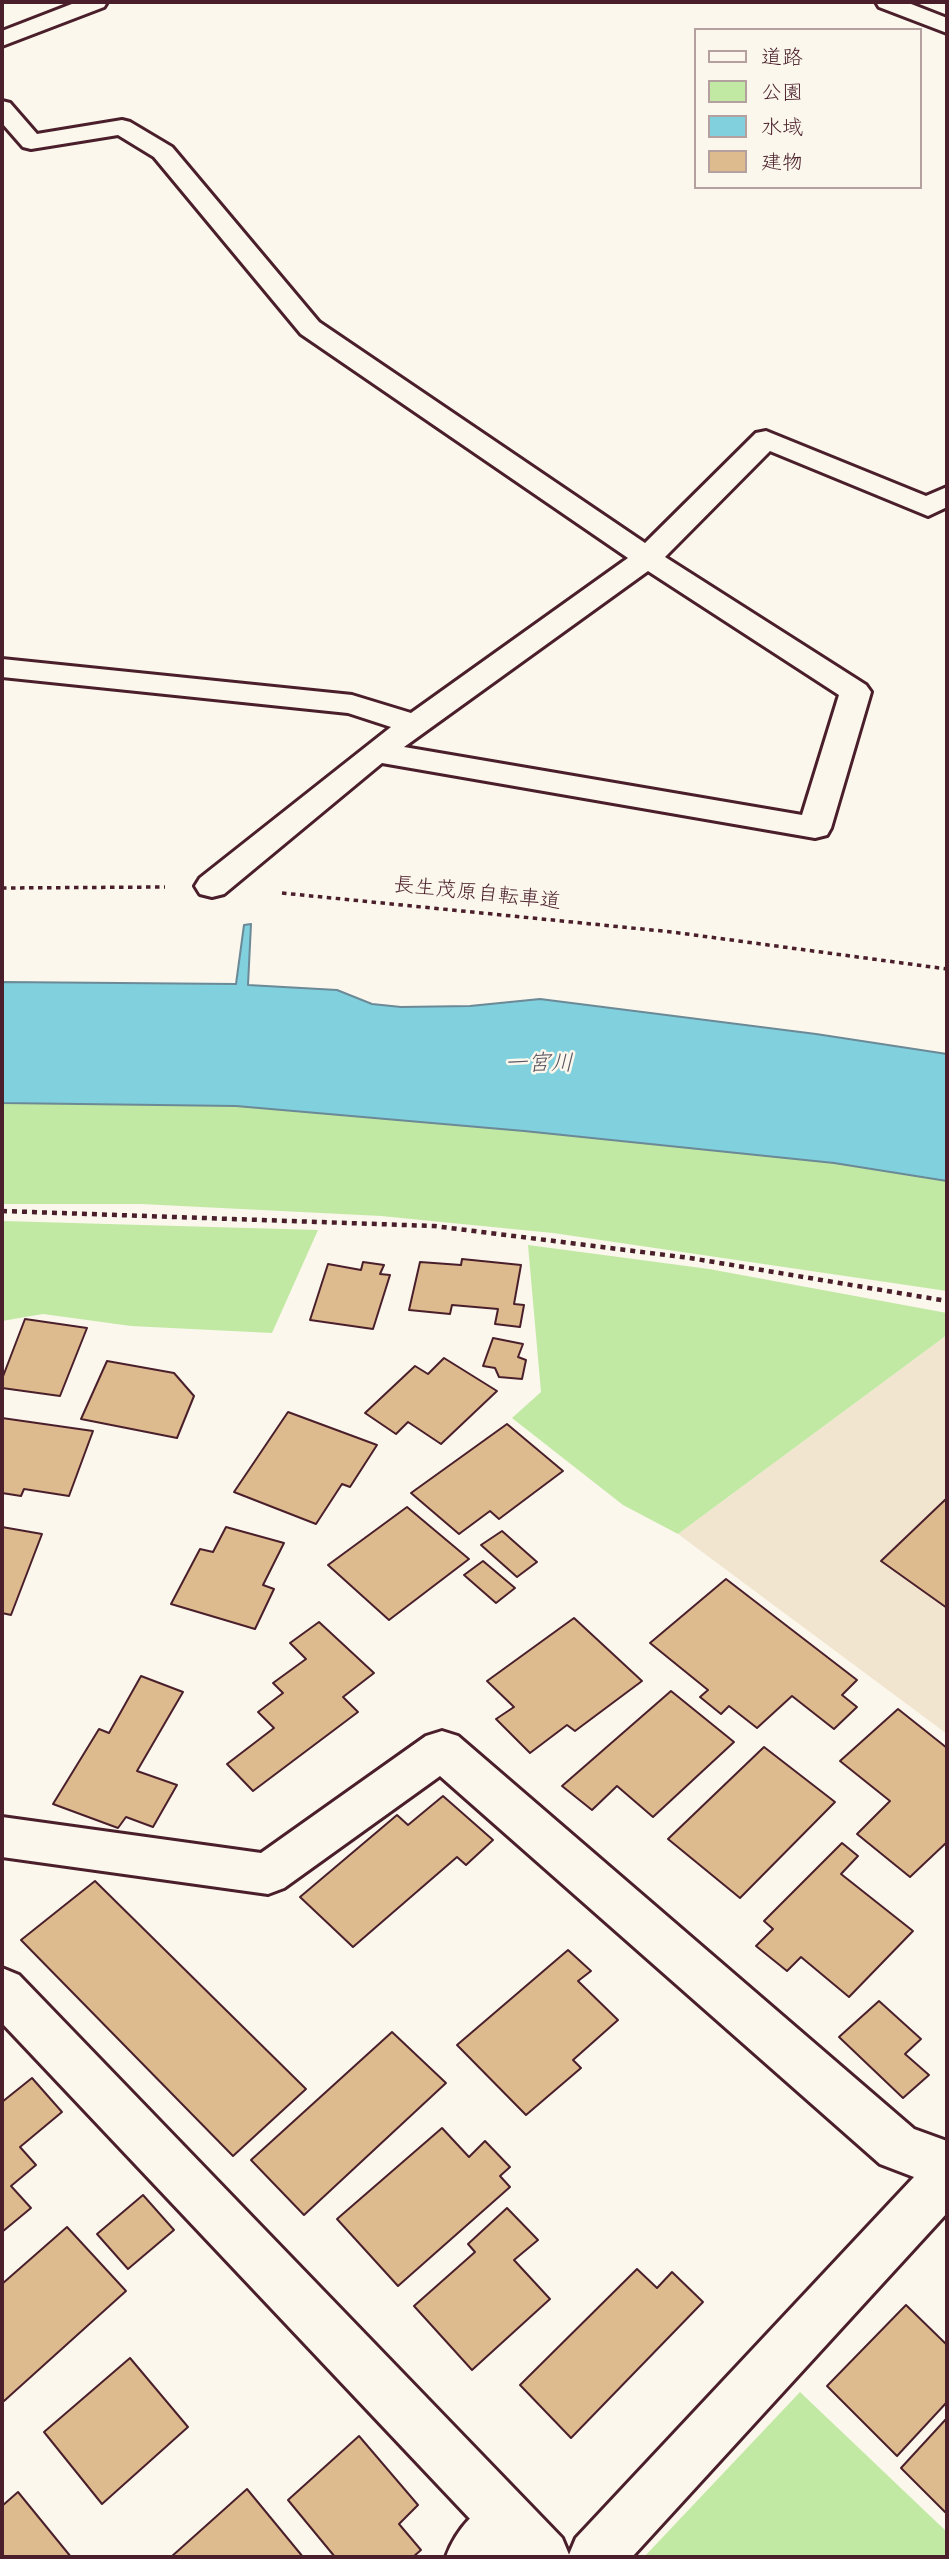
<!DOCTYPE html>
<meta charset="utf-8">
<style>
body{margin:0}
#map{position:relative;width:949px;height:2559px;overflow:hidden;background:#fbf7ec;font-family:"Gochi Hand","Klee One",sans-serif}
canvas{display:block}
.frame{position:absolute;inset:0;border:4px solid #4a1f2b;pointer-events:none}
.legend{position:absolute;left:694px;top:28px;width:228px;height:161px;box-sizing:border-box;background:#fbf7ec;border:2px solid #b4a19f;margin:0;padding:9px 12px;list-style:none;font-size:21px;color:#4a1f2b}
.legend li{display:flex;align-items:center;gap:14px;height:35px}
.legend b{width:35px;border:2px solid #b4a19f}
</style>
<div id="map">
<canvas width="949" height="2559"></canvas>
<div class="frame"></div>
<ul class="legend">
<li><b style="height:9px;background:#fbf7ec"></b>道路</li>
<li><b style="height:19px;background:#c1e9a4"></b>公園</li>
<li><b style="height:19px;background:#81d0dd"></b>水域</li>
<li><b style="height:19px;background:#ddbb8f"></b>建物</li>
</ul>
</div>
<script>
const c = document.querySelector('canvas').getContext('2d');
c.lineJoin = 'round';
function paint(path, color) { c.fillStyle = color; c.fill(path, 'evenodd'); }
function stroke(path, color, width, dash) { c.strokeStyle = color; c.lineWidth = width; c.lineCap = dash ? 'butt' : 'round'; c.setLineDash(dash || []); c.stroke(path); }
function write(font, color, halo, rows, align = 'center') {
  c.font = font + ' "Gochi Hand","Klee One",sans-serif'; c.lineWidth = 5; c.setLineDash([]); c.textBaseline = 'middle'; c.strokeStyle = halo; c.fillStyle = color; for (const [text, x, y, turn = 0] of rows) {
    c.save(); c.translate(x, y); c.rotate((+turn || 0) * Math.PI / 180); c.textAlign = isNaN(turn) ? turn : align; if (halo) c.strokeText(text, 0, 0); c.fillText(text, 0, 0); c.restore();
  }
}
const built = new Path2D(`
 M947,1335v399l-269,-200z`);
const green = new Path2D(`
 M2,1103l234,3 288,25 310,32 113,18v110l-394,-58 -172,-17 -240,-12h-139z
 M2,1221h1l315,9 -46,103 -141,-7 -88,-12 -41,7z
 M528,1245l181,24 238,44v22l-269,199 -55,-29 -111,-87 29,-26z
 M800,2392l147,140v25h-303z`);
const water = new Path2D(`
 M251,924l-3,61 89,5 35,14 29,3 69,-1 70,-7 276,35 131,20v127l-113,-18 -310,-32 -288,-25 -234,-3v-121l234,2 8,-59z`);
const building = new Path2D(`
 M462,1259l59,6 -7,39 10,1 -4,22 -25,-3 3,-15 -46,-4 -2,9 -41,-4 11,-48 41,3z
 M363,1262l21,3 -4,9 10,1 -17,54 -63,-9 18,-56 33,6z
 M25,1319l62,9 -27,68 -58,-8v-9z
 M493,1338l30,6 -5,13 8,3 -4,19 -23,-2 -4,-9 -12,-2z
 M444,1358l53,33 -56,53 -33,-22 -12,12 -31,-21 50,-47 13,8z
 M107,1361l67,12 20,23 -17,42 -96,-19z
 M288,1412l89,33 -27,42 -8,-3 -26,40 -82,-32z
 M2,1418l91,13 -24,65 -45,-7 -3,7 -19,-3z
 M507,1424l56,47 -64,48 -9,-8 -31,23 -48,-41z
 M947,1498v110l-66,-47z
 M407,1507l62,52 -80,61 -61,-55z
 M2,1527l40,7 -31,81 -9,-2z
 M226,1527l58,16 -21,42 11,4 -19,40 -84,-25 29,-55 13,3z
 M502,1531l35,31 -20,15 -36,-32z
 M483,1561l32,27 -19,15 -32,-28z
 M726,1579l131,101 -15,15 15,12 -23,22 -42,-33 -35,32 -28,-22 -8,8 -21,-17 8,-7 -58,-47z
 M574,1618l68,63 -67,50 -8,-6 -37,28 -34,-34 18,-12 -27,-26z
 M319,1622l55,51 -31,24 15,15 -105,79 -26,-27 47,-36 -16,-16 25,-19 -10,-10 33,-24 -16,-16z
 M141,1676l42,16 -46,79 40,14 -24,42 -27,-10 -8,11 -65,-24 46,-75 10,4z
 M671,1691l63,51 -81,75 -36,-31 -25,24 -30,-24z
 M898,1709l49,39v94l-37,35 -53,-43 33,-33 -50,-40z
 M764,1747l71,55 -95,96 -72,-59z
 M443,1796l50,44 -27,25 -9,-8 -104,90 -53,-50 97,-82 11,10z
 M842,1843l16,13 -17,18 72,57 -64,66 -48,-40 -14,14 -31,-25 17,-17 -9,-8z
 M95,1881l211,208 -73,67 -212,-216z
 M568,1950l23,21 -13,10 40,39 -45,40 8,8 -55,47 -69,-70z
 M879,2001l42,38 -16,15 24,21 -26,23 -64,-61z
 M392,2032l54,51 -142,132 -53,-55z
 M32,2078l30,34 -42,35 16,18 -25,21 20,22 -29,24v-130z
 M442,2128l27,29 16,-16 25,26 -10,9 10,11 -112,99 -61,-67z
 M143,2195l31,35 -46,39 -31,-35z
 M507,2208l31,32 -24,20 36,39 -78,71 -58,-64 61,-54 -7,-8z
 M67,2227l59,64 -122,110 -2,-3v-114z
 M637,2269l20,19 15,-16 31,30 -132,136 -51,-53z
 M906,2305l41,40v57l-50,54 -70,-70z
 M130,2358l58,69 -86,77 -58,-72z
 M947,2418v93l-1,2 -45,-45z
 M359,2436l59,69 -19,19 22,26 -8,7h-78l-47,-57z
 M247,2489l56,68h-132z
 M18,2492l53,65h-69v-51z`);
const pathFar1 = new Path2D(`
 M2,888l163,-1
 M282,893l390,39 275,37`);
const path = new Path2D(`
 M2,1211l432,15 256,32 257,43`);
const street = new Path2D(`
 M2,101l8,2 27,31 85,-14 8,2 42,25 147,175 326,221 111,-110 10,-2 160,65 21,-9v20l-19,9 -158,-65 -105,106 201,128 5,7 -40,136 -4,7 -12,3 -433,-75 -158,131 -12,3 -12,-3 -5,-8 5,-8 191,-151 -43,-14 -346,-36v-18l350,36 59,18 217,-155 -327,-224 -147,-177 -36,-22 -87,14 -8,-2 -21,-24zM648,571l191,124 -37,120 -398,-68z
 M442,1731l16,5 456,393 33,12v72l-315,344h-64l8,-19 338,-361 -34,-13 -440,-388 -156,112 -16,6 -266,-37v-40l259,36 165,-117z
 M506,2494l19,8 8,19 -8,19 -15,17h-64c10,-28 32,-52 60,-63z`);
const secondary = new Path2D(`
 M77,2h30l-3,5 -102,39v-15z
 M876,2h30l41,16v15l-68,-26z
 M2,1968l17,7 543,563 8,19h-64l-504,-534z`);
const streetNames = [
 ["長生茂原自転車道",477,896,6]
];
const waterNames = [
 ["一宮川",539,1066]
];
paint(built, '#f2e5d0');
paint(green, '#c1e9a4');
paint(water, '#81d0dd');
stroke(water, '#6b8996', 2);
paint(building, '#ddbb8f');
stroke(building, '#4a1f2b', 2);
stroke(street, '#4a1f2b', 6);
stroke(secondary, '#4a1f2b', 6);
stroke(pathFar1, '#4a1f2b', 3.5, [4.5, 4.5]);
stroke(path, '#4a1f2b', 4.5, [5, 5]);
paint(street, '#fbf7ec');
paint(secondary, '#fbf7ec');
write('21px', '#4a1f2b', '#fbf7ec', streetNames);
write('italic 23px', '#5a5460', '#fbf7ec', waterNames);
</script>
